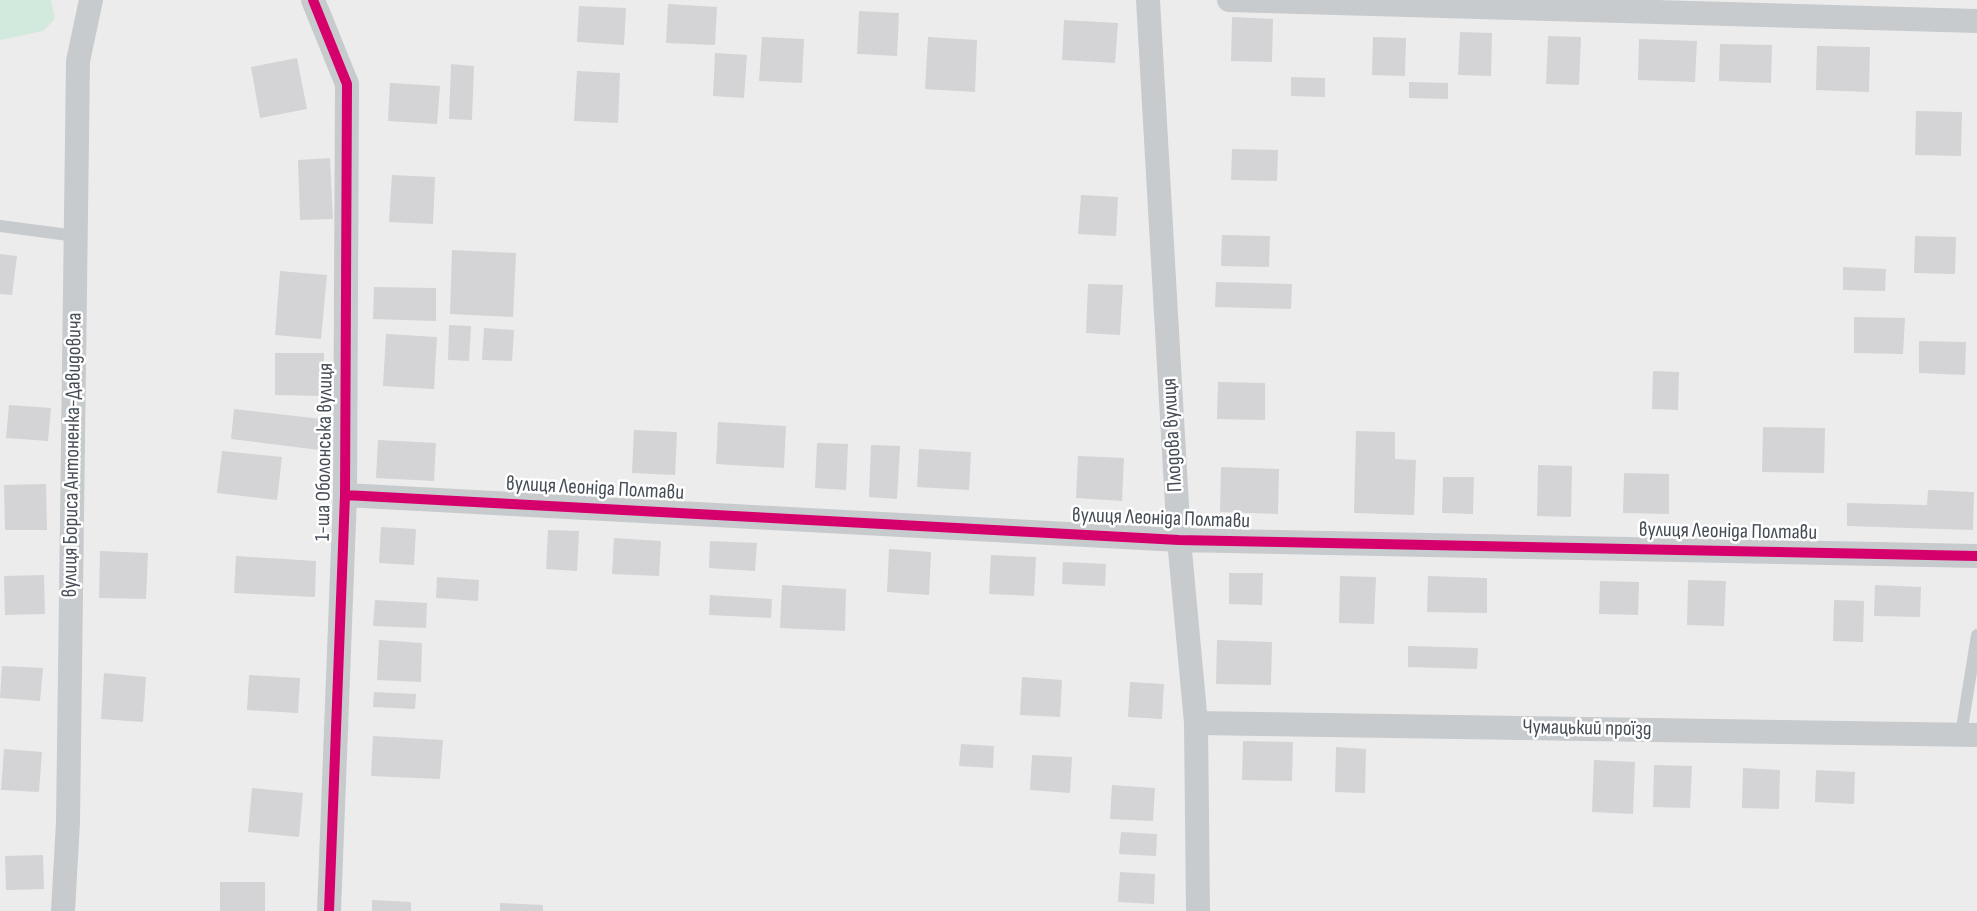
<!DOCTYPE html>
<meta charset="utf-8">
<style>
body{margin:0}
canvas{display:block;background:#edecec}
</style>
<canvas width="1977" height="911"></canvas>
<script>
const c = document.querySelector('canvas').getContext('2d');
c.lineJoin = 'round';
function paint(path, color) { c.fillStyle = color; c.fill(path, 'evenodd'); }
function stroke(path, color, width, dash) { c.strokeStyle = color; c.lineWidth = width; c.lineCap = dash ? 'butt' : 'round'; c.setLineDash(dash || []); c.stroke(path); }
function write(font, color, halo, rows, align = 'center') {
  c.font = font + ' "Sofia Sans Condensed",sans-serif'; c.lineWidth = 5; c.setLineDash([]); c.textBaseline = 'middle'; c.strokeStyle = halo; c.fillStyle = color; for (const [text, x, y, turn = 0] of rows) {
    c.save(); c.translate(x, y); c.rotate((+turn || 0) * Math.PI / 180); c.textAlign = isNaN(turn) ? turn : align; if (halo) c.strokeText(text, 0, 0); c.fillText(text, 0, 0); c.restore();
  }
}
const green = new Path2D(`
 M0,0h51l4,19 -12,12 -43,9z`);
const building = new Path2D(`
 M668,4l49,3 -2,38 -49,-2z
 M579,6l47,2 -2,37 -47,-3z
 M859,11l40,2 -2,43 -40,-2z
 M1232,17l41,2 -1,43 -41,-1z
 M1064,20l54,3 -3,40 -53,-3z
 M1460,32l32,1 -1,43 -33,-1z
 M1548,36l33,1 -2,48 -33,-1z
 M762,37l42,2 -2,44 -43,-2z
 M928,37l49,3 -2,52 -50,-3z
 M1373,37l33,1 -1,38 -33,-1z
 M1639,39l58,2 -2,41 -57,-2z
 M1720,44l52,1 -1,38 -52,-2z
 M1817,46l53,1 -1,45 -53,-2z
 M715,53l32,2 -3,43 -31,-2z
 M297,58l10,51 -47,9 -9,-51z
 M451,64l23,2 -2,54 -23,-1z
 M577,71l43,2 -2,50 -44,-2z
 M1291,77l34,1v19l-34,-1z
 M1409,82l39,1v16l-39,-1z
 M390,83l50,3 -3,38 -49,-3z
 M1916,111l46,1 -1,44 -46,-1z
 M1232,149l46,1 -1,31 -46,-1z
 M330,158l3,61 -33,1 -2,-60z
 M392,175l43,2 -2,47 -44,-2z
 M1081,195l37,2 -2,39 -38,-2z
 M1222,235l48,1 -1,31 -48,-1z
 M1915,236l41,1 -1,37 -41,-1z
 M452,250l64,3 -3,64 -63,-3z
 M0,254l17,2 -5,39 -12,-1z
 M1843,267l43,2 -1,22 -42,-1z
 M280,271l47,4 -6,64 -46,-4z
 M1216,282l76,2 -1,25 -76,-2z
 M1088,284l35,1 -3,50 -34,-2z
 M374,287l62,1v33l-63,-2z
 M1854,317l51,1 -2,36 -49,-1z
 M449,325l22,1 -2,35 -21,-1z
 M484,328l30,2 -2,31 -30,-1z
 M386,334l51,3 -3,52 -51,-3z
 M1919,341l47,1 -1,33 -46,-2z
 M275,353h49l-1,43 -48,-1z
 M1653,371l26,1 -1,38 -26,-1z
 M1218,382l47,1v37l-48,-1z
 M9,405l42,3 -3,33 -42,-3z
 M234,409l88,10 -3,31 -88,-11z
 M718,422l68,4 -2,42 -68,-4z
 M1763,427l62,1 -1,45 -62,-1z
 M634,430l43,2 -2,43 -43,-2z
 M1356,431l39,1v27l21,1 -2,55 -60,-2z
 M378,440l58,3 -2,38 -58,-3z
 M817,443l31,1 -2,46 -31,-2z
 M871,445l29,1 -3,53 -28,-2z
 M919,449l52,3 -2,38 -52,-3z
 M222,451l60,6 -5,43 -60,-7z
 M1078,456l46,2 -2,43 -46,-3z
 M1538,465l34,1 -1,51 -34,-1z
 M1221,467l58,2 -1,45 -58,-2z
 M1624,473l45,1v40l-46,-1z
 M1443,477h31l-1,37 -31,-1z
 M46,484l1,46h-42l-1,-45z
 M1928,490l46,2 -1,38 -126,-4v-23l80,2z
 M381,527l35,2 -2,36 -35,-2z
 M548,530l31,1 -2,40 -31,-2z
 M614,538l47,3 -2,35 -47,-2z
 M710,541l47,2 -2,28 -46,-3z
 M889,549l42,3 -2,43 -42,-3z
 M100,551l48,2 -2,46 -47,-1z
 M991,555l45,2 -2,39 -45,-2z
 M236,556l80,5 -1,36 -81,-4z
 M1063,562l43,2 -1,22 -43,-2z
 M1229,573h34l-1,32 -33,-1z
 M44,575l1,39 -40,1 -1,-39z
 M1340,576l36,1 -2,47 -35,-1z
 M1428,576l59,2v35l-60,-1z
 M437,577l42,3 -1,21 -42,-3z
 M1688,580l38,1 -2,45 -37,-1z
 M1600,581l39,1 -1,33 -39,-1z
 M782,585l64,4 -1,42 -65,-3z
 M1875,585l46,2 -1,30 -46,-1z
 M710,595l62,4 -1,19 -62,-3z
 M375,600l52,3 -1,25 -53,-2z
 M1834,600l30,1 -1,41 -30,-1z
 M379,640l43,3 -1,39 -44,-2z
 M1217,640l55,2 -1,43 -55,-1z
 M1408,646l70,2 -1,21 -69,-2z
 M2,666l41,2 -3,33 -40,-3z
 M104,673l42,4 -3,45 -42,-3z
 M249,675l51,3 -2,35 -51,-3z
 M1022,677l40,3 -2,37 -40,-2z
 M1130,682l34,2 -2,35 -34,-2z
 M374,692l42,2 -1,15 -42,-2z
 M373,736l70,4 -3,39 -69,-3z
 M1243,741l50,1 -1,39 -50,-1z
 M961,744l33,2 -1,22 -34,-2z
 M1336,747l30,2 -1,44 -30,-1z
 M4,749l38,3 -3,40 -38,-2z
 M1032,755l40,2 -2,36 -40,-3z
 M1594,760l41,2 -2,52 -41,-2z
 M1654,765l38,1 -2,42 -37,-1z
 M1743,768l37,2 -1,39 -37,-1z
 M1816,770l39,2 -1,32 -39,-2z
 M1112,785l43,3 -2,33 -43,-2z
 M252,788l51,5 -4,44 -51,-5z
 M1121,832l36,2 -1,22 -37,-2z
 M43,855l1,34 -38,1 -1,-34z
 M1120,872l35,2 -1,30 -36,-2z
 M220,882h45v29h-45z
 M372,900l39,2v9h-39z
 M500,903l43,2v6h-43z`);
const service = new Path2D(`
 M0,226l76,10
 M1961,734l16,-99`);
const minor = new Path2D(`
 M313,0l34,84 -2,411 -16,416
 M1148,0l31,540 17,183 2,188
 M1229,0l748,21
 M345,495l834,45 798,16
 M1196,723l781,12
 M63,911l5,-89 10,-761 13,-61`);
const cycleway = new Path2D(`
 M313,0l34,84 -2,411 -16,416
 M345,495l834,45 798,16`);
const streetNames = [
 ["Плодова вулиця",1173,435,-93],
 ["1-ша Оболонська вулиця",325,452,-89],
 ["вулиця Бориса Антоненка-Давидовича",73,455,-89],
 ["вулиця Леоніда Полтави",595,489,3],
 ["вулиця Леоніда Полтави",1161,519,2],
 ["вулиця Леоніда Полтави",1728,532,1],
 ["Чумацький проїзд",1587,729,1]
];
paint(green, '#d2eadd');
paint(building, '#d4d4d6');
stroke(service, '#c8cbcd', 12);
stroke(minor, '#c8cbcd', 24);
stroke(cycleway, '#d6006c', 10);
write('21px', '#454d57', '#fff', streetNames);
</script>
